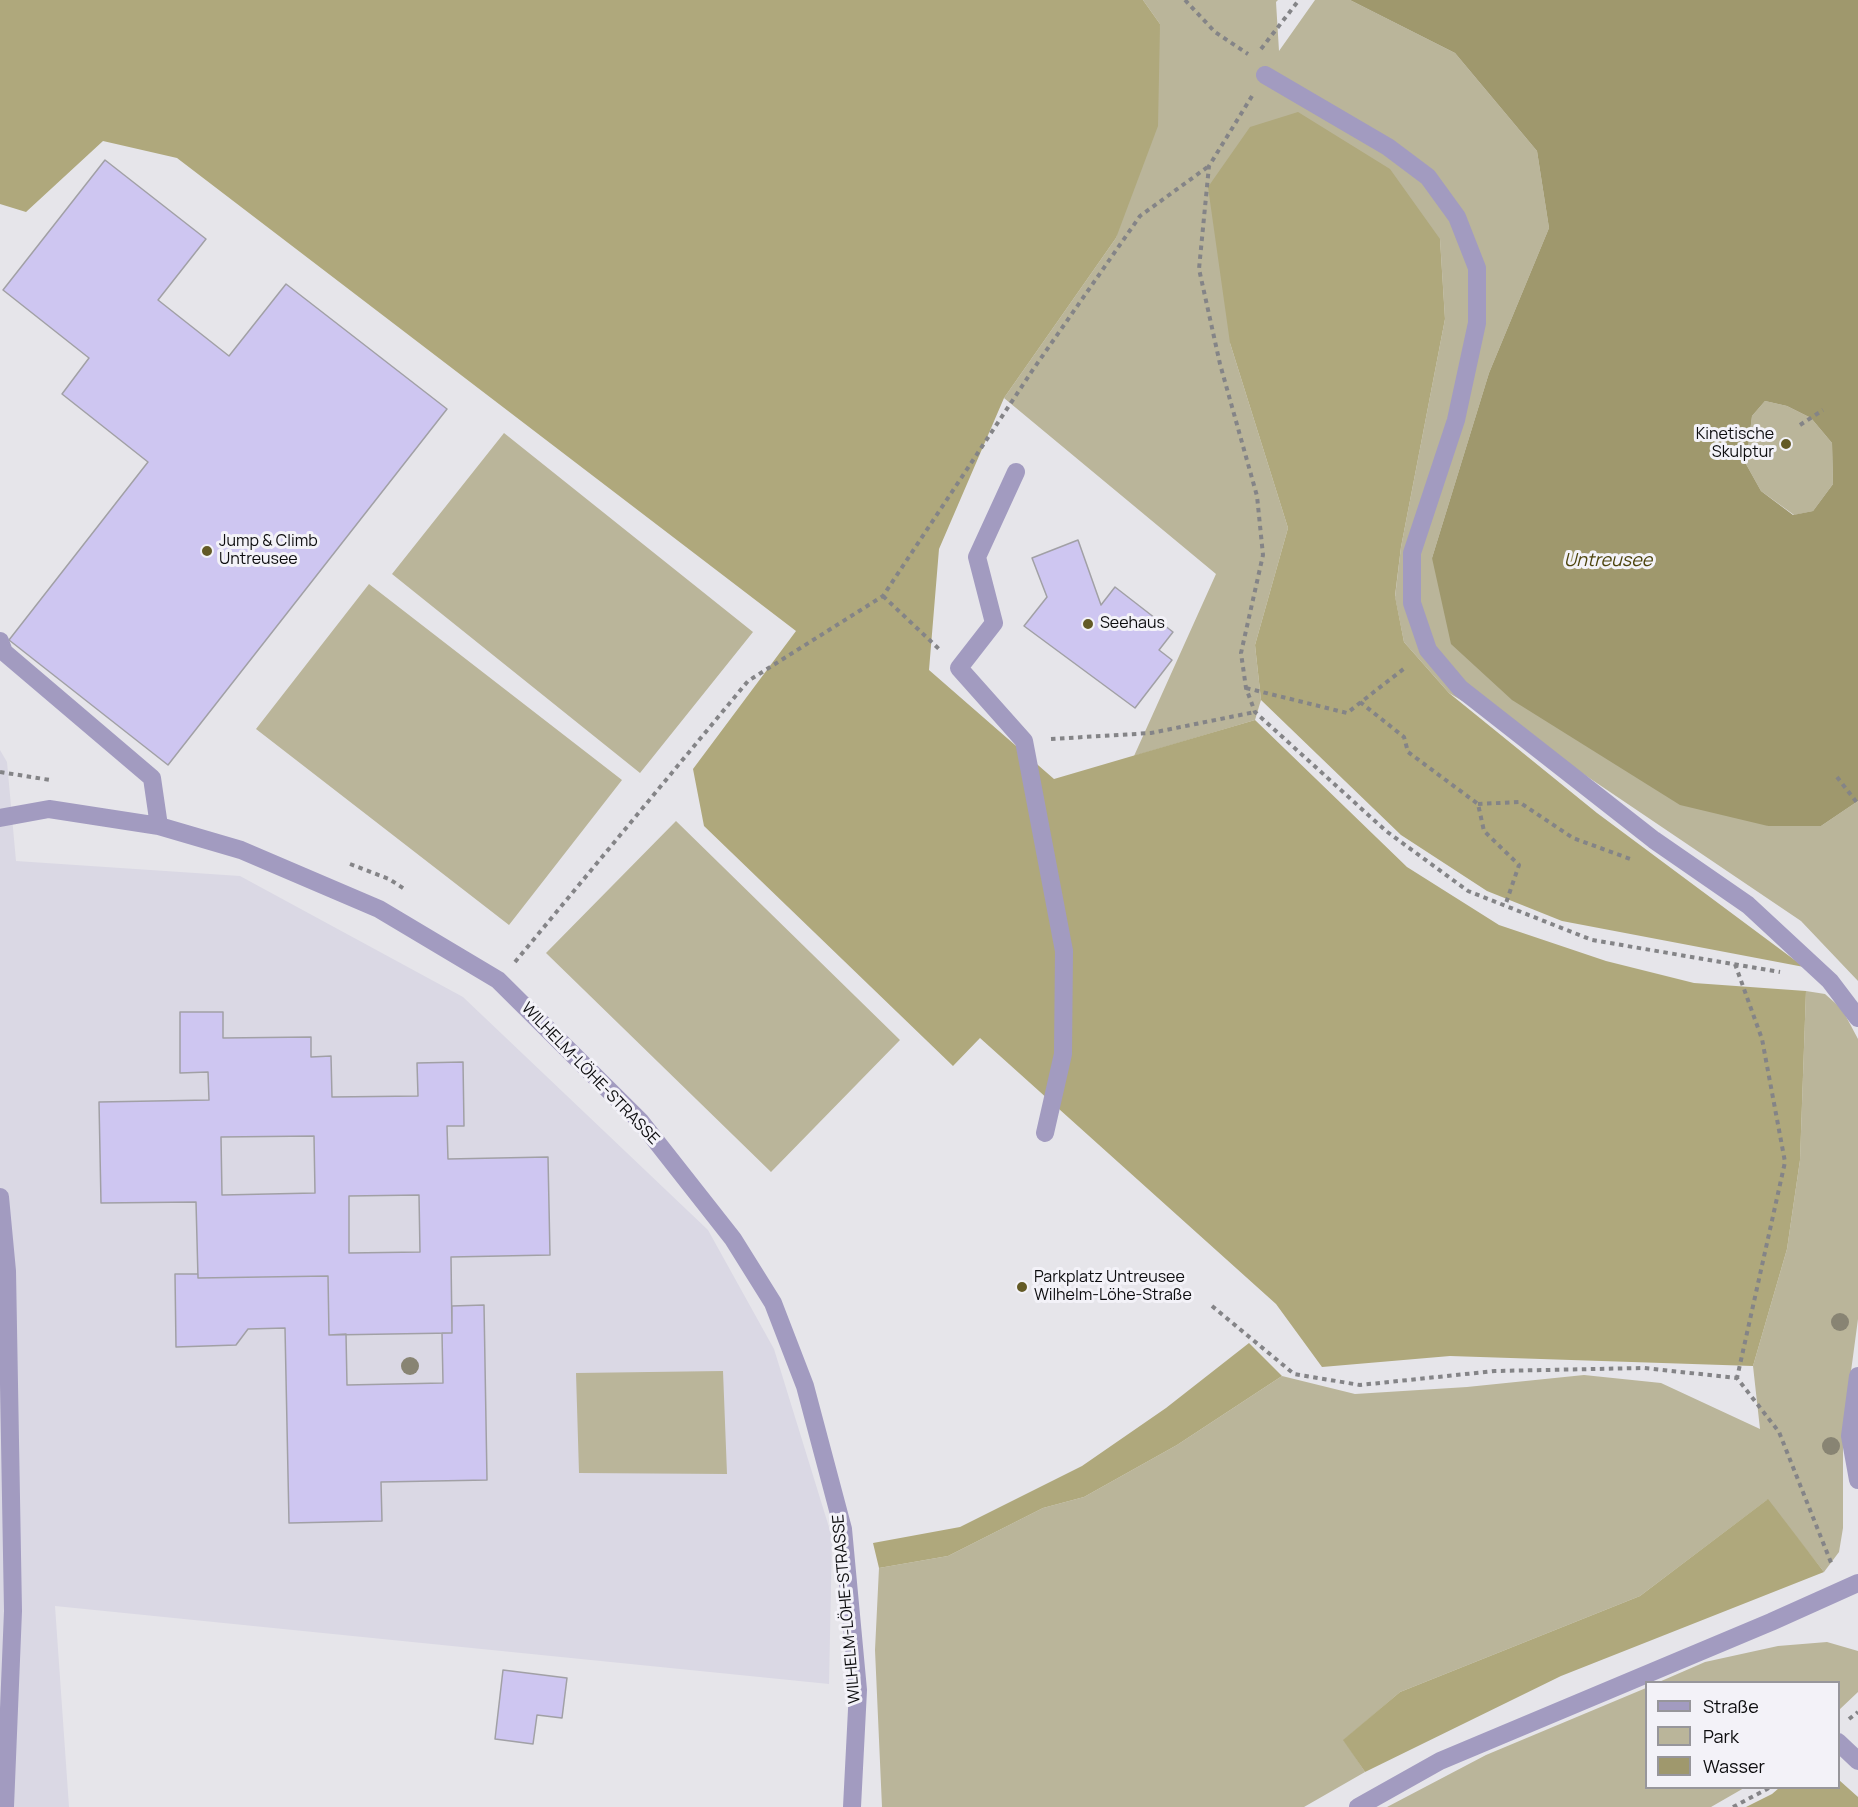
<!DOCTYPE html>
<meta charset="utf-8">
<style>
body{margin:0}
#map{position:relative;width:1858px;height:1807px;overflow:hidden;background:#e6e5ea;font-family:Manrope,sans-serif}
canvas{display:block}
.legend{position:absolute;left:1645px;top:1681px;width:195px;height:108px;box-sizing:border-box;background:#f3f2f8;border:2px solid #97969b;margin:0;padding:8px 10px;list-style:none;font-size:18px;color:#0d0d0f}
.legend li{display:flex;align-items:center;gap:12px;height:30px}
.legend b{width:30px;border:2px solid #97969b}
</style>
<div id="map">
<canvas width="1858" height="1807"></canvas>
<ul class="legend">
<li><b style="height:8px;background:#a29bc0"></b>Straße</li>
<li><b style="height:16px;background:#bab59a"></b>Park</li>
<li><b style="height:16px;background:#9f986d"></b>Wasser</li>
</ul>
</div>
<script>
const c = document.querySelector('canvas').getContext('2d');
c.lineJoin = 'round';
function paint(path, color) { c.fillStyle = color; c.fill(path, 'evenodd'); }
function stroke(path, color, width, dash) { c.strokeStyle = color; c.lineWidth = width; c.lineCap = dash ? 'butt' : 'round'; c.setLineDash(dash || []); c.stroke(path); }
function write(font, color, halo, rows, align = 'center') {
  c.font = font + ' Manrope,sans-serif'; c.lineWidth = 6; c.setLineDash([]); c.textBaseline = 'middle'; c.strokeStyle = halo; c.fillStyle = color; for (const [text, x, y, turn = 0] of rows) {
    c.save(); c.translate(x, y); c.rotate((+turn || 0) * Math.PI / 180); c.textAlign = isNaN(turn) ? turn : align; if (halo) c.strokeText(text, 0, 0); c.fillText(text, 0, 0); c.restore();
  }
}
const built = new Path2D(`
 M0,750l7,12 9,99 224,15 223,121 245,233 66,119 58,188 -3,147 -774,-78 14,201h-69z`);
const green = new Path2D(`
 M1143,0h135l-2,2 3,49 36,-51h35l105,53 82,98 12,77 -60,145 -57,185 336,268h53l37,-25v180l-57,-60 -225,-152 -127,-76 -45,-51 -9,-45 6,-50 44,-228 -5,-80 -210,104 58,185 -33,117 6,55 -6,20 -121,36 82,-182 -212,-176 112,-160 44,-214z
 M1765,401l22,5 24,12 21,25 1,41 -20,27 -19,4 -33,-24 -15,-27 6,-48z
 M504,433l249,199 -113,141 -248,-199z
 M369,584l253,196 -113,145 -253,-196z
 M676,821l224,219 -129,132 -225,-219z
 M1806,991l19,3 17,15 16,30v280l-15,112v97l-4,24 -15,20 -57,-72 -127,96 -240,96 -56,48 21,32 -61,35h-422l-7,-157 4,-82 69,-12 95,-48 41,-11 93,-52 105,-69 73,18 112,-7 117,-12 77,8 99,46 -7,-63 34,-117 13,-89z
 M723,1371l4,103 -148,-1 -3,-100z
 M1827,1642l31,9v41l-19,18 -1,-28h-179l46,-20 73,-16z
 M1646,1688v100h98l-33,19h-324l99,-52z`);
const forest = new Path2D(`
 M0,0h1143l17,24 -2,102 -42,112 -112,160 -65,151 -10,121 125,109 201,-59 152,147 92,58 107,36 88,22 112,8 -6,169 -13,89 -34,117 -303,-10 -128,11 -46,-63 -296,-266 -27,28 -249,-240 -11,-57 103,-138 -619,-473 -74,-17 -77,71 -26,-8z
 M1298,112l92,57 50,70 5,80 -44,228 -6,49 9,46 45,51 148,120 207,154 -242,-46 -75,-30 -86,-56 -140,-135 -6,-55 33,-117 -58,-185 -22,-156 42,-60z
 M1249,1343l33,33 -105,69 -93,52 -41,11 -95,48 -69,12 -6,-25 87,-16 122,-61 84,-58z
 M1768,1499l56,73 -263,104 -196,96 -22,-32 57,-48 240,-96z
 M1839,1780l19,17v10h-112l26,-13 7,-6h59z`);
const water = new Path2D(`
 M1350,0h508v801l-37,25h-53l-88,-21 -168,-105 -61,-56 -19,-86 57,-185 60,-145 -12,-77 -82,-98zM1765,401l22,5 24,12 21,25 1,41 -20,27 -20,4 -32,-24 -15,-27 6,-48z`);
const building = new Path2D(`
 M105,160l101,79 -48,61 71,56 57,-72 161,125 -279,356 -159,-125 139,-178 -86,-68 27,-36 -86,-68z
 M1078,540l23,65 14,-18 58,45 -14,18 13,10 -37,48 -111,-82 23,-29 -15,-39z
 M180,1012h43v26l88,-1v20l20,-1 1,41 86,-1 -1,-33 46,-1 1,64h-17l1,33 100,-2 2,98 -99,2 1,76 -123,2 -1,-59 -130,2 -2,-76 -95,1 -2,-101 110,-2 -1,-28 -28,1zM314,1136l1,57 -93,2 -1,-58zM419,1195l1,57 -71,1v-57z
 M175,1274h23v4l130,-2 1,59 17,-1 1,51 96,-2 -1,-50h10v-27l32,-1 3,175 -106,2 1,39 -93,2 -4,-195 -37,1 -12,16 -60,2z
 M503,1670l64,8 -5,40 -25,-3 -4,29 -38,-5z`);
const path = new Path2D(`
 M1185,0l30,32 33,22
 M1261,49l38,-49
 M1252,96l-43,70 -10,103 21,95 37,132 6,59 -22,98 5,35 9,24 131,119 82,60 124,49 188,32
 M1800,425l23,-15
 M883,596l56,53
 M1246,688l101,25 59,-46
 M1360,702l44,35 4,15 70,52 6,27 35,34 -14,41
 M1051,739l100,-6 104,-21
 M0,772l50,8
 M1837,777l21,27
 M1478,804l41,-2 54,36 60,22
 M350,864l39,15 17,11
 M515,962l233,-281 135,-85 149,-225 108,-155 69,-50
 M1735,964l27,75 23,123 -48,216
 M1212,1306l82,68 66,11 135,-14 149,-3 93,10 42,54 53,133
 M1849,1719l9,-7
 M1733,1807l36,-19`);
const minor = new Path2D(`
 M1265,75l123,72 40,30 29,40 20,51v55l-21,97 -44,133v50l16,47 32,38 194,152 94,65 82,76 28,37
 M1016,472l-39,85 17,66 -35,45 65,73 40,210 -1,103 -18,79
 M0,641l4,11 148,126 7,48
 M0,818l49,-9 110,17 82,24 138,59 119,71 143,142 92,117 40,64 32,83 38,143 15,161 -6,117
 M0,1197l7,74 6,340 -8,196
 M1858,1376l-8,60 8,44
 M1838,1742l20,19
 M1358,1807l82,-46 331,-139 87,-39`);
const trees = [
 [1840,1322],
 [410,1366],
 [1831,1446]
];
const markers = [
 [1786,444,6,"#635a26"],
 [207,551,6,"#635a26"],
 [1088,624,6,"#635a26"],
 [1022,1287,6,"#635a26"]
];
const poiNames = [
 ["Kinetische",1774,435,"right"],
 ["Skulptur",1774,453,"right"],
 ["Jump & Climb",219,542],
 ["Untreusee",219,560],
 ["Seehaus",1100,624],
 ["Parkplatz Untreusee",1034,1278],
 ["Wilhelm-Löhe-Straße",1034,1296]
];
const streetNames = [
 ["WILHELM-LÖHE-STRASSE",590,1074,46],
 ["WILHELM-LÖHE-STRASSE",847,1609,-95]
];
const waterNames = [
 ["Untreusee",1608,561]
];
paint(built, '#dad8e4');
paint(green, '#bab59a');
paint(forest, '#afa87c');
paint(water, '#9f986d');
paint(building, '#cec6f1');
stroke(building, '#a1a0a5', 1.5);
stroke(path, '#848487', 4, [4.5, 4.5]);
stroke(minor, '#a29bc0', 18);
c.fillStyle = '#888473';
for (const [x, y] of trees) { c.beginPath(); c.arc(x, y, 9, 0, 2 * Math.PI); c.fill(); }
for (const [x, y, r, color] of markers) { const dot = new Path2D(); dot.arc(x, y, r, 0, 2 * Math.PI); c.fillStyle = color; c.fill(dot); stroke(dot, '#f3f2f8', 2); }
write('16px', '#0d0d0f', '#f3f2f8', poiNames, 'left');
write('16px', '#0d0d0f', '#f3f2f8', streetNames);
write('italic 18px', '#4d440d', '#f3f2f8', waterNames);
</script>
